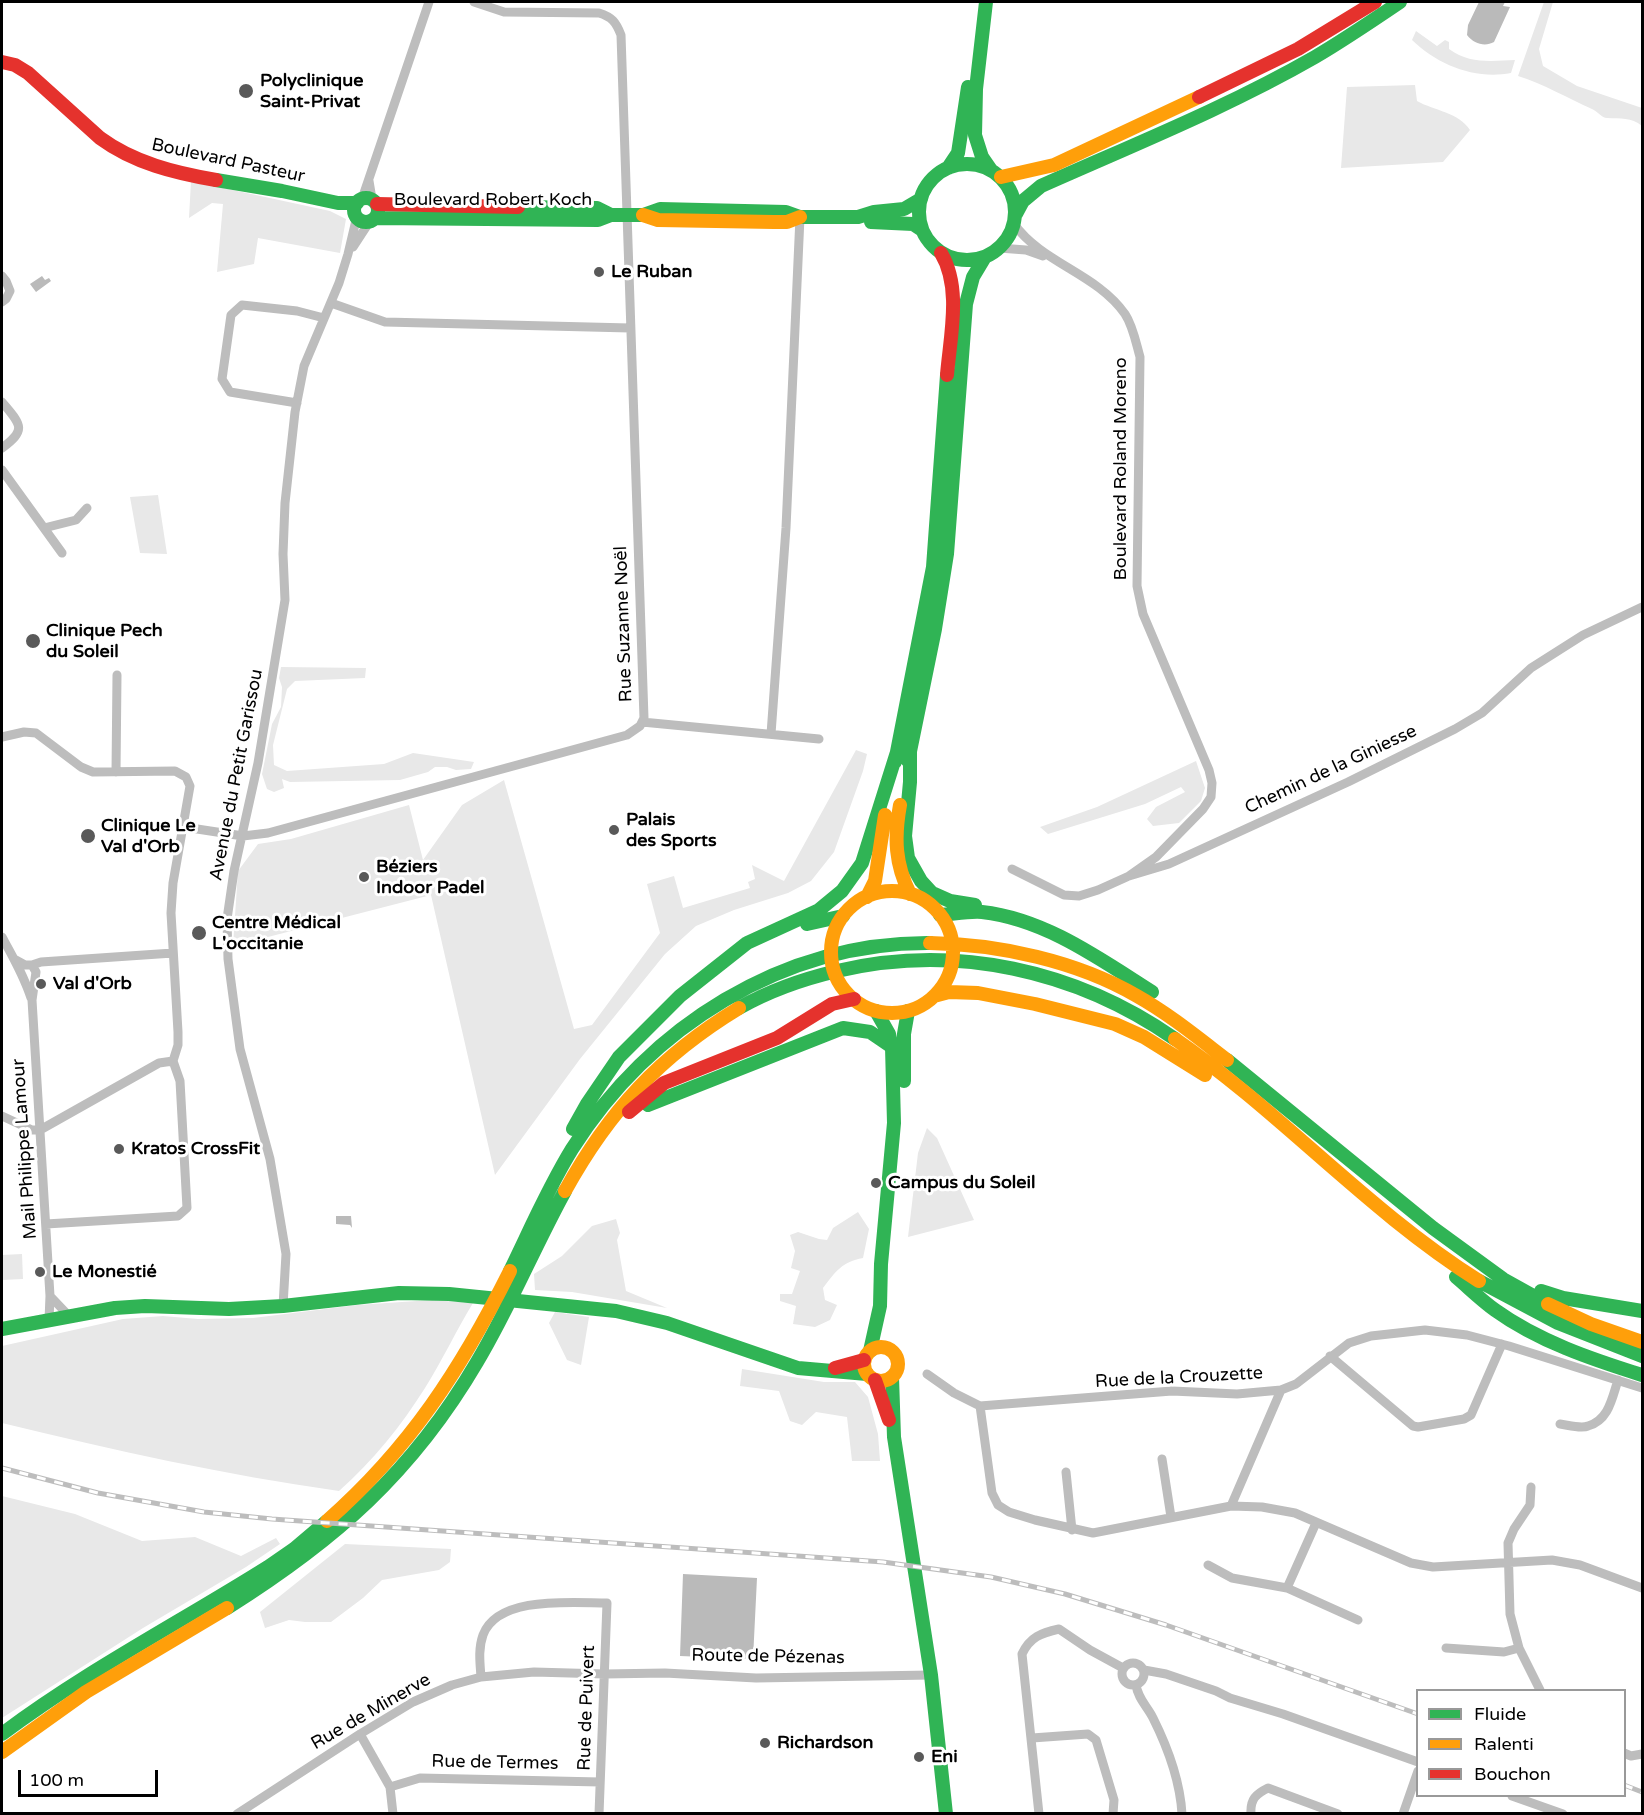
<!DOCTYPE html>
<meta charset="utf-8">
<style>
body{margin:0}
#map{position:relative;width:1644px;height:1815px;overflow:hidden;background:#fff;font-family:"Varela Round",sans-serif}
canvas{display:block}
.frame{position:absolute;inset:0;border:3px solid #000;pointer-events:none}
.legend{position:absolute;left:1416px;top:1689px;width:210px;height:108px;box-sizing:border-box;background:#fff;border:2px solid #999;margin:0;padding:8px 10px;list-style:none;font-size:18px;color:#000}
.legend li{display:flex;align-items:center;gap:12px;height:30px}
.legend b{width:30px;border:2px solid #999}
.scale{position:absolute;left:18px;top:1770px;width:140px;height:27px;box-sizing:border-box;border:3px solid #000;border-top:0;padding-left:8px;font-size:18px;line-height:21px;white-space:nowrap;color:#000;-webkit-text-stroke:4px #fff;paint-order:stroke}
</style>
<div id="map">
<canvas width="1644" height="1815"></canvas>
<div class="frame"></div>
<ul class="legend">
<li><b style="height:8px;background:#30b455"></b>Fluide</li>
<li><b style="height:8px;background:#ff9f0a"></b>Ralenti</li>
<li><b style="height:8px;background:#e5322d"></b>Bouchon</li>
</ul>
<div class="scale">100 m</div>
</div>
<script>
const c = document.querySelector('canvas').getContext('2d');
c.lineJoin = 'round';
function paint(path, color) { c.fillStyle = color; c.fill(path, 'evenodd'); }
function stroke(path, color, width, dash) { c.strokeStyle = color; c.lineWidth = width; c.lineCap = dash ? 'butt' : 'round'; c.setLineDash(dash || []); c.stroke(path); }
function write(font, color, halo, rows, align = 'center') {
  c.font = font + ' "Varela Round",sans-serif'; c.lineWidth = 6; c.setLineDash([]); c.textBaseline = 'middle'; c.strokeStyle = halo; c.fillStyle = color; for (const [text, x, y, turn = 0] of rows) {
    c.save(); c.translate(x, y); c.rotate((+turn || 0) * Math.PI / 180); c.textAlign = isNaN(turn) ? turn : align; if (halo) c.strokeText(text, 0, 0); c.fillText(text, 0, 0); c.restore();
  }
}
const green = new Path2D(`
 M1544,2h9l-14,47 4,17 34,20 65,22v18c-11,-9 -21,-7 -35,-8 -5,0 -10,-7 -15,-9 -25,-11 -48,-25 -74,-33z
 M1416,31l21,15 8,-6 4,2v7c20,15 42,12 66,11l-4,13c-36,7 -73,-8 -99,-33z
 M1415,85l2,16c18,10 41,11 53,29l-27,32 -102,6 6,-81z
 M191,181l139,30 16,8 -6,34 -82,-15 -4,26 -37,8 6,-68 -11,-1 -23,15z
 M158,495l9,59 -27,-1 -10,-56z
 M281,667l85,1 -1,10 -70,3 -8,8 -14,56 1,20 13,6 97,-7 29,-11 61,9 -3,7 -15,1 -9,-3h-12l-7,5 -28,8 -110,2 -8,-3 2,9 -10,4 -7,-3 -5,-15 10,-50 9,-17 1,-20 -3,-9z
 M856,750l11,4 -4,17 -29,81 -23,29 -23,12 -54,17 -38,16 -31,28 -85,105 -85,116 -64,-280 -198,51 5,-75 20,-27 33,-5 118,-34 14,55 39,-55 42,-25 70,249 18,-4 68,-92 -13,-49 27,-8 9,32 67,-20 -2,-6 7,-3 -3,-14 32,16z
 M1196,761l9,27 -4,13 -22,22 -26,3 -6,-7 9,-12 29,-15 -4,-5 -36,17 -97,30 -8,-7 57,-20z
 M927,1128l10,10 37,82 -66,17 10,-84z
 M858,1212l11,17 -6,29c-21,4 -27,13 -40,30l2,12 12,5 -7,15 -15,7 -22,-3 3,-18 -16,-5v-7h12l8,-23 -9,-3 4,-17 -5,-16 8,-3 21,7 8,1 6,-12z
 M616,1219l4,14 -3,7 9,51 41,17 -95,-16 -37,-2 -1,-16 28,-18 30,-30z
 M22,1254l1,25 -21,1v-25z
 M432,1300l41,3c-17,28 -31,58 -48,85 -24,38 -52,73 -86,103 -114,-16 -226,-41 -337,-68v-77l121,-27 40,-3 35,3 55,-1 104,-13z
 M555,1312l34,5 -8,48 -14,-5 -18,-37z
 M742,1369l82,13h31l13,15 10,37 2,27h-28l-5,-44 -31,-5 -14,13 -12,-4 -11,-30 -39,-5z
 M2,1496l73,18 67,27 53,-4 46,19 35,-18 4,6 -34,23 -103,61 -141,90z
 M345,1544l106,5 -1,13 -11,8 -57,10 -19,18 -32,24h-26l-16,-2 -24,8 -5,-16z`);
const water = new Path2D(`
 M1479,2h26l-2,4 7,1 -16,35c-9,5 -20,2 -27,-7l1,-10z
 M42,276l3,4 4,-2 2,3 -15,11 -6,-8z
 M336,1216h15l1,12 -2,-3 -14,-1z
 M683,1574l74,4 -4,81 -73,-3z`);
const street = new Path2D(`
 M369,181l3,18
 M362,199l67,-197
 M1014,224c29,40 82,49 111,90 8,12 11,29 15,43l-3,229 6,28 66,156 3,13 -1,14 -8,12 -47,48 -27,19
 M353,247l17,-26
 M999,248l27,2 17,6
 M2,276l4,5 4,10 -4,8 -4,3
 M331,303l54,19 245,6
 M2,402c18,22 26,27 0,46
 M297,403l-67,-11 -8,-13 9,-64 11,-10 55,6 27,7
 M2,470l60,83
 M44,528l32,-8 11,-12
 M642,722l177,17
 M771,734l15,-206 14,-311
 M2,737l22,-5 12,1 45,34 12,5 82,-1 11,6 4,9 -17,97 -2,30 7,119v13l-5,16 -14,2 -119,67h-8l-30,-14
 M116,772l1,-97
 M184,827l59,9 25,-3 359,-98 13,-9 4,-8 -23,-683c-5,-13 -9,-18 -22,-22l-95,-1 -30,-10
 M1012,869l52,26 15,1 19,-6 31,-14 40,-12 179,-82 107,-53 27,-16 49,-45 52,-33 59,-28
 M2,937c11,20 22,39 29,61
 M14,959l11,6h7l4,7 -4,28 18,296 -1,24
 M32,965l9,-3 132,-9
 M46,1224l132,-8 9,-8 -7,-127 -7,-20
 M50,1296l19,20
 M283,1306l3,-52 -16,-95 -30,-110 -12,-90 -1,-40 7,-48 24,-108 27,-163 -2,-46 2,-51 10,-91 9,-46 35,-83 9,-29 9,-38
 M1330,1356l83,70 5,1 46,-8 7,-4 31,-71
 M927,1374l27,19 26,13 192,-15 65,3 44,-4 15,-6 53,-41 22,-7 54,-6 42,5 42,11 133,42
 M980,1406l12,87 6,12 11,7 26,8 58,13 138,-27 31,1 33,6 116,50 22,4 119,-7 28,5 62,23
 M1560,1424c8,1 21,5 28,2 21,-6 24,-28 30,-46
 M1162,1459l9,58
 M1066,1472l6,58
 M1531,1487l-1,18 -16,24 -6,14 2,71 9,34 21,42
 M1231,1506l50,-116
 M1208,1565l24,13 55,10 71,32
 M1287,1588l29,-65
 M1446,1648l58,4 15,-4
 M1122 1674a11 11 0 1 1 22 0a11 11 0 1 1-22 0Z
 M1144,1670l22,4 50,17 14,7 53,16 135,48
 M481,1677c-1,-14 -3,-28 2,-42 15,-40 90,-32 124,-32l-8,211
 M1136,1685c2,14 11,21 17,33 15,30 27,62 29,96
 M360,1734l30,53 3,27
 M1032,1738l56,-4 8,6 18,60 -1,14
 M1624,1753l7,3 11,-2
 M390,1787l30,-9 180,4
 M1512,1796l51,18
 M237,1814l123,-80 53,-32 39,-17 29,-8 53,-5 71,2 60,-1 91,5 175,-3
 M1039,1814l-17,-160c8,-17 19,-21 37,-25l31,21 33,18
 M1251,1814c-1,-15 5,-20 17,-26l70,26
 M1403,1814l15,-43`);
const fast = new Path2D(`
 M986,2l-10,87 -1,46 7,22 9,13
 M919 212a48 48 0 1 1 96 0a48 48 0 1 1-96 0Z
 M948,168l10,-15 10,-66
 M216,180l66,11 56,12h19
 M354 210a12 12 0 1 1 24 0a12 12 0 1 1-24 0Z
 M518,207l79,1 14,7
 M1016,214l7,-13 18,-15c92,-41 187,-79 274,-129 29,-17 57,-36 85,-55
 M375,218l223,2 13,-5h32l17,-6 126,3 14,5h58l16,-5 30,-3 17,-10
 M871,222l42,2 9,6
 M910,750v32l-5,54 3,22 13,23 11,12 18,8 25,4
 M908,761l27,-132 12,-75 19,-250 7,-27 12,-20
 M895,762l38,-195 14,-192
 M940,915c14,-1 28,-4 42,-3 63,7 118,47 170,80
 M807,924l36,-8
 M739,1008c30,-17 64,-29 98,-37 118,-28 239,-1 338,68
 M1227,1060l206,168 70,51 45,25
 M904,1081v-47l4,-23
 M648,1105l195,-77 27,4 22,15
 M573,1129l14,-25 32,-47 61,-61 67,-53 72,-33 23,-19 20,-28 35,-111
 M510,1271c20,-41 38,-83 62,-122 77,-122 211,-207 358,-206
 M1456,1277c13,11 25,23 39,33 43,31 96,49 147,65
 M1479,1281l79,42 84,33
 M1541,1291l22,7 79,13
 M2,1329l113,-21 30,-2 84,3 54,-3 116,-13 50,1 167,17 51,12 131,45 69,6
 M870,1351l10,-45 1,-42 13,-141 -2,-76 -3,-13 -13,-23
 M892,1377l2,60 37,238 15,139
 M227,1608c108,-68 185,-135 250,-246 33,-55 57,-115 88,-171
 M2,1734c84,-63 177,-111 266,-167l26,-18 33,-28`);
const slow = new Path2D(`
 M1001,177l53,-12 145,-68
 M643,215l15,5 116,2h13l13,-5
 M900,805c-6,33 -5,59 10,89
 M831 952a61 61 0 1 1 122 0a61 61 0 1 1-122 0Z
 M867,897l8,-16 10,-66
 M930,943c68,1 147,18 207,53 32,18 60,41 90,64
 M934,996l15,-4 29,1 57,11 80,20 29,13 61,38
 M1175,1039c107,74 194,173 304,242
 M565,1191c44,-80 95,-135 174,-183
 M1548,1304l43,20 51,18
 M864 1364a17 17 0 1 1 34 0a17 17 0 1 1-34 0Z
 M327,1521c83,-73 134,-152 183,-250
 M2,1752l84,-60 141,-84`);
const jam = new Path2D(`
 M2,62l13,3 13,8 72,65c34,25 75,35 116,42
 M1199,97l99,-48 77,-47
 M377,204l141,3
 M941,253c21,35 9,84 6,122
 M629,1112l35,-29 113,-45 55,-34 22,-5
 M835,1368l29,-8
 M875,1380l14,40`);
const rail = new Path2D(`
 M2,1468l96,25 106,19 68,7 611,43 108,15 74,17 101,31 252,89
 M1624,1785l18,7`);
const markers = [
 [246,91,8,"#595959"],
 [599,272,6,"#595959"],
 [33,641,8,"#595959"],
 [614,830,6,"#595959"],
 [88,836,8,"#595959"],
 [364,877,6,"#595959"],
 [199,933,8,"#595959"],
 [41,984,6,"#595959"],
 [119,1149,6,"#595959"],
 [876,1183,6,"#595959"],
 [40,1272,6,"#595959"],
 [765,1743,6,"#595959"],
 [919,1757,6,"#595959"]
];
const poiNames = [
 ["Polyclinique",260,81],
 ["Saint-Privat",260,102],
 ["Le Ruban",611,272],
 ["Clinique Pech",46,631],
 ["du Soleil",46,652],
 ["Palais",626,820],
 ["des Sports",626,841],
 ["Clinique Le",101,826],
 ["Val d'Orb",101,847],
 ["Béziers",376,867],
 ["Indoor Padel",376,888],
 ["Centre Médical",212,923],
 ["L'occitanie",212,944],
 ["Val d'Orb",53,984],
 ["Kratos CrossFit",131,1149],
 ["Campus du Soleil",888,1183],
 ["Le Monestié",52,1272],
 ["Richardson",777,1743],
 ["Eni",931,1757]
];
const streetNames = [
 ["Boulevard Pasteur",228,161,12],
 ["Boulevard Robert Koch",493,200],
 ["Boulevard Roland Moreno",1121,469,-90],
 ["Rue Suzanne Noël",624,624,-92],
 ["Chemin de la Giniesse",1331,770,-25],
 ["Avenue du Petit Garissou",237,775,-79],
 ["Mail Philippe Lamour",25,1149,-94],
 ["Rue de la Crouzette",1179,1378,-3],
 ["Route de Pézenas",768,1657,1],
 ["Rue de Puivert",587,1708,-88],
 ["Rue de Minerve",371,1712,-30],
 ["Rue de Termes",495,1763,1]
];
paint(green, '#e8e8e8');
paint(water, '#bababa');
stroke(street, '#bdbdbd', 9);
stroke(fast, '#30b455', 14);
stroke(slow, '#ff9f0a', 14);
stroke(jam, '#e5322d', 14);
stroke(rail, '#bdbdbd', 5);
stroke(rail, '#fff', 3, [9]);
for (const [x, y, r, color] of markers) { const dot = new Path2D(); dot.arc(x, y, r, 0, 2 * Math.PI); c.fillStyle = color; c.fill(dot); stroke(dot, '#fff', 2); }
write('bold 18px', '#000', '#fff', poiNames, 'left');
write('18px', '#000', '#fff', streetNames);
</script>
